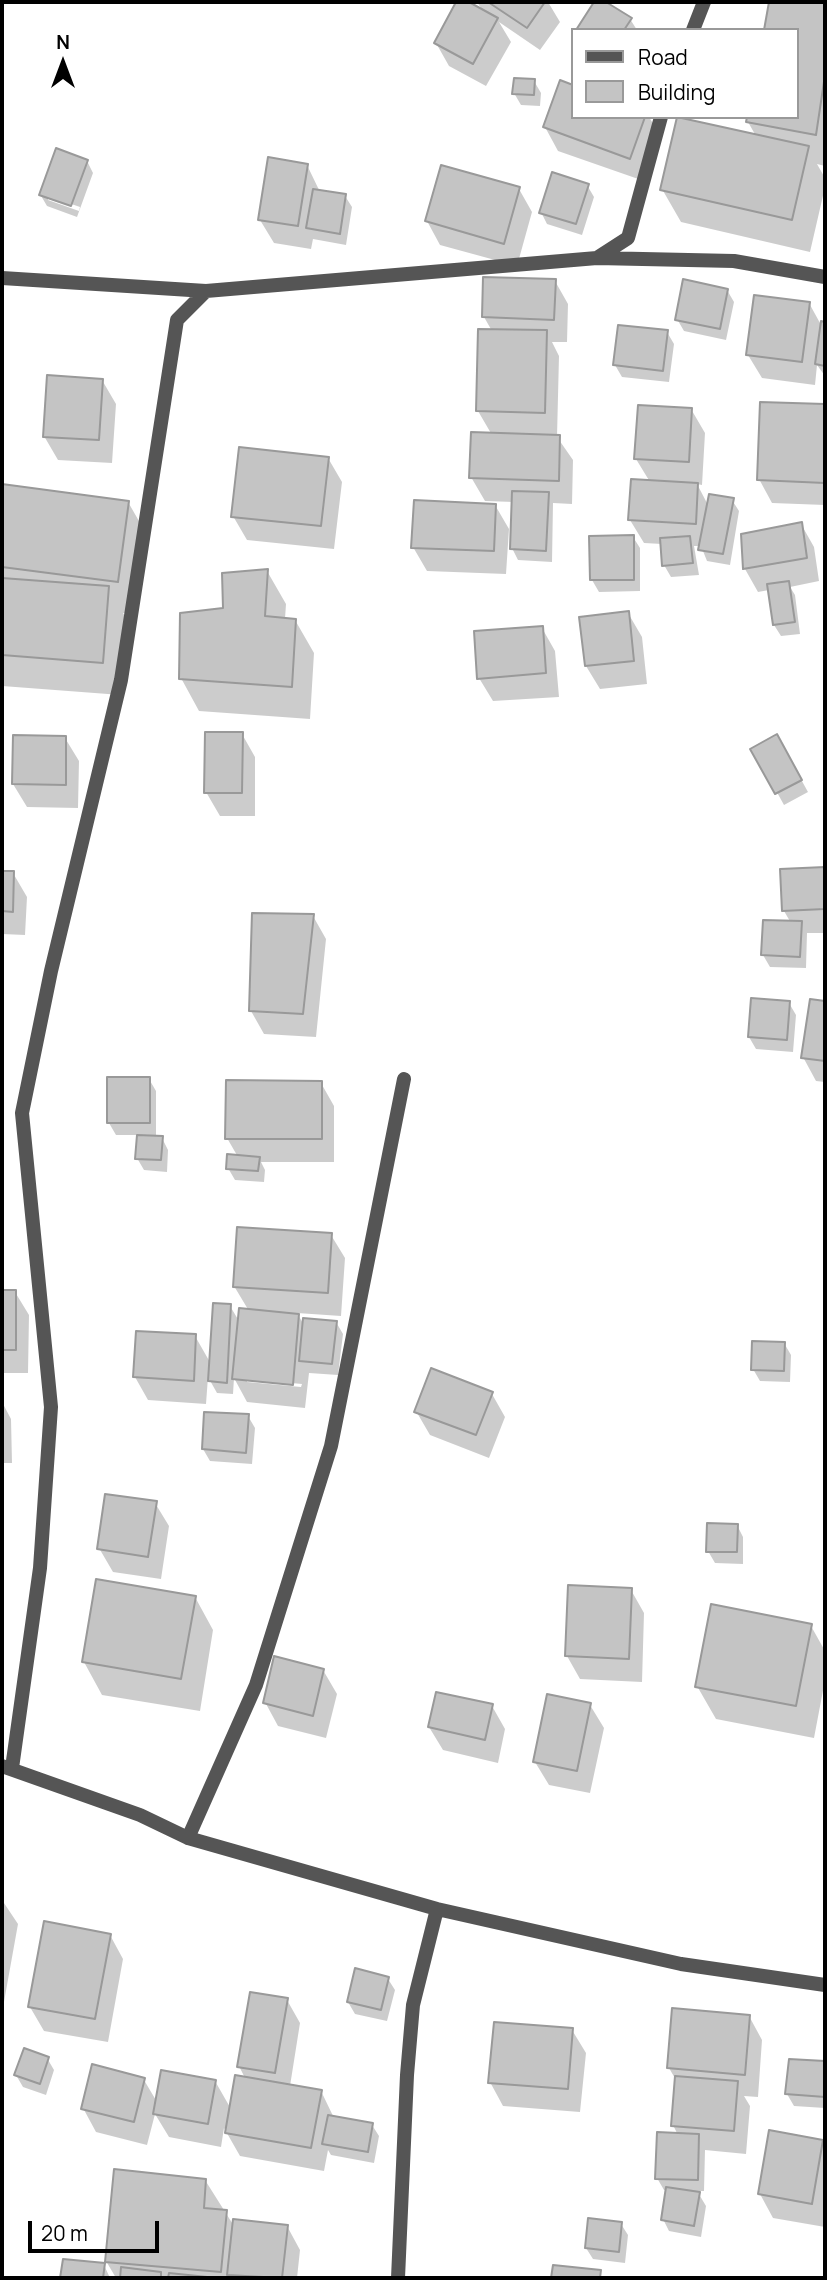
<!DOCTYPE html>
<style>
body{margin:0}
#map{position:relative;width:827px;height:2280px;overflow:hidden;background:#fff;font-family:Manrope,sans-serif}
canvas{display:block}
.frame{position:absolute;inset:0;border:4px solid #000;pointer-events:none}
.legend{position:absolute;left:571px;top:28px;width:228px;height:91px;box-sizing:border-box;background:#fff;border:2px solid #999;margin:0;padding:9px 12px;list-style:none;font-size:21px;color:#000}
.legend li{display:flex;align-items:center;gap:14px;height:35px}
.legend b{width:35px;border:2px solid #999}
.north{position:absolute;left:28px;top:28px;width:70px;height:70px;-webkit-text-stroke:5px #fff;paint-order:stroke;rotate:0deg;font-size:19px;font-weight:700;line-height:28px;text-align:center;color:#000}
.north::after{content:'';display:block;margin:auto;width:24px;height:32px;background:#000;clip-path:polygon(50% 0,100% 100%,50% 72%,0 100%)}
.scale{position:absolute;left:28px;top:2221px;width:131px;height:32px;box-sizing:border-box;border:4px solid #000;border-top:0;padding-left:9px;font-size:21px;line-height:24px;white-space:nowrap;color:#000;-webkit-text-stroke:5px #fff;paint-order:stroke}
</style>
<div id="map">
<canvas width="827" height="2280"></canvas>
<div class="frame"></div>
<ul class="legend">
<li><b style="height:9px;background:#555"></b>Road</li>
<li><b style="height:19px;background:#c4c4c4"></b>Building</li>
</ul>
<div class="north">N</div>
<div class="scale">20 m</div>
</div>
<script>
const c = document.querySelector('canvas').getContext('2d');
c.lineJoin = 'round';
function paint(path, color) { c.fillStyle = color; c.fill(path, 'evenodd'); }
function stroke(path, color, width, dash) { c.strokeStyle = color; c.lineWidth = width; c.lineCap = dash ? 'butt' : 'round'; c.setLineDash(dash || []); c.stroke(path); }
const shadow = new Path2D(`
 M458,2l25,9 -6,-9h71l12,20 -20,28 -41,-28 12,20 -25,44 -37,-20 -13,-23z
 M596,2h7l27,17 7,11h-59z
 M771,2h54v164l-8,-2 8,14v9l-15,65 -129,-30 -19,-33 94,-53 -8,-14 49,-5v-87h-32z
 M534,81l7,12 -1,13 -19,-1 -7,-12z
 M561,82l12,4v31h76l11,18 -16,46 -86,-30 -13,-24z
 M87,161l6,12 -16,44 -30,-11 -7,-12zM48,196l32,11 -1,4 -31,-11z
 M307,165l13,27 25,4 7,11 -6,38 -33,-6 -2,10 -37,-6 -14,-23z
 M587,185l7,12 -12,38 -35,-11 -6,-12z
 M519,189l13,23 -15,54 -77,-21 -13,-24z
 M555,281l13,23 -1,38h-15l7,14 -2,81 16,23 -1,44 -19,-1 -1,59 -34,-2 -6,-12 2,-46 -29,-1 -14,-24 21,-42 -14,-24 14,-80 -8,-14z
 M727,290l7,12 -8,38 -42,-9 -7,-12z
 M809,303l11,20h5v53l-8,-11 -2,20 -53,-7 -14,-23z
 M667,332l7,12 -5,38 -47,-5 -7,-12z
 M102,380l14,24 -4,59 -54,-3 -14,-24z
 M762,404l63,2v99l-53,-2 -13,-24z
 M691,409l14,24 -3,52 -5,-1 11,21 24,-5 7,11 -9,54 -23,-4 -6,-15h-7l5,29 -28,2 -7,-12 -2,-21 -18,-1 -14,-23 20,-38 -14,-23z
 M328,458l14,24 -8,67 -87,-9 -14,-24z
 M2,486l126,16 19,33 -11,79 -13,-1 4,7 -6,75 -119,-9z
 M495,505l14,24 -3,45 -79,-3 -14,-24z
 M801,524l13,23 5,34 -29,6 5,8 5,39 -19,2 -7,-11 -5,-35 -11,2 -13,-23 -2,-33z
 M633,537l7,11v43l-41,1 -7,-12z
 M267,571l19,33 -1,15 10,1 19,33 -4,66 -111,-8 -18,-33 44,-68z
 M628,613l14,24 5,47 -47,5 -14,-23z
 M542,628l13,23 4,46 -66,4 -14,-23z
 M242,734l13,23v59h-35l-14,-24z
 M777,736l31,56 -24,13 -31,-56z
 M65,738l14,23 -1,47 -51,-1 -14,-23z
 M825,869v64h-18l-1,35 -36,-1 -7,-12 28,-32 -7,-12 -2,-40z
 M2,873h11l14,24 -2,38 -23,-1z
 M313,916l13,23 -10,98 -52,-3 -13,-23z
 M811,1001l14,2v79l-9,-1 -13,-24z
 M789,1003l7,12 -3,37 -37,-3 -7,-12z
 M149,1079l7,12v47h6l6,12 -1,22 -23,-2 -7,-12 2,-23h-23l-7,-12z
 M321,1083l13,23v56h-73l4,8 -1,12 -29,-2 -7,-12 10,-11 -11,-19z
 M331,1235l14,23 -4,58 -44,-3 7,12 32,-3 7,12 -5,41 -29,-2 -4,35 -58,-6 -13,-24 -1,16 -16,-1 -9,-16 -2,27 -58,-4 -13,-23 60,-41 16,28 19,-58 9,15 10,-10 -15,-25zM247,1379l55,5 -1,3 -54,-5z
 M2,1292h13l14,23 -1,58h-26z
 M784,1343l7,12 -1,27 -30,-1 -7,-12z
 M492,1394l13,23 -16,41 -59,-23 -14,-24z
 M2,1402l9,17 1,44h-10z
 M248,1416l7,12 -3,36 -42,-3 -7,-12z
 M155,1503l14,23 -8,53 -48,-7 -14,-24z
 M737,1525l6,12v27l-28,-1 -7,-12z
 M631,1590l13,23 -2,69 -62,-3 -13,-23z
 M195,1597l18,33 -13,81 -98,-16 -18,-33z
 M811,1626l14,25v29l-11,58 -98,-19 -19,-33z
 M323,1670l14,24 -11,44 -48,-12 -13,-24z
 M590,1705l14,23 -14,65 -41,-8 -14,-23z
 M492,1706l13,23 -7,34 -55,-13 -14,-23z
 M2,1900l16,24 -16,89z
 M110,1935l13,24 -15,83 -64,-11 -14,-24z
 M388,1979l7,11 -8,31 -32,-7 -7,-12z
 M287,2000l13,23 -10,63 31,5 13,27 38,7 7,11 -5,27 -43,-8 -3,-5 -4,21 -84,-15 -16,-28 -3,19 -52,-10 -14,-23 -8,31 -51,-13 -13,-24 61,-28 13,22 58,-21 16,28 14,-31 -6,-12z
 M749,2016l13,24 -4,57 -14,-1 6,10 -4,48 -41,-4 -1,41h-7l9,15 -5,31 -32,-6 -6,-12 4,-29h-3l-7,-12 21,-43 -5,-10 3,-45 -7,-12z
 M572,2030l14,23 -6,59 -77,-6 -13,-24z
 M47,2058l7,12 -8,25 -23,-8 -7,-12z
 M790,2061l35,2v45l-31,-2 -7,-12z
 M822,2141l3,6v80l-52,-9 -13,-24z
 M205,2180l29,46h53l13,24 -3,28h-14l-4,-6 -3,2 3,4h-163l-10,-17z
 M621,2224l7,11 -3,28 -32,-4 -7,-11z
 M64,2261l40,4 6,13h-48z`);
const building = new Path2D(`
 M456,2h13l29,16 -25,46 -39,-21z
 M488,2h57l-18,26z
 M594,2h12l26,16 -8,12h-48z
 M769,2h56v73l-9,60 -70,-13 1,-5h50v-87h-33z
 M514,78l21,1 -1,16 -22,-1z
 M560,80l13,5v32h72l-15,42 -87,-32z
 M677,117l132,29 -17,74 -132,-30z
 M56,148l32,12 -17,46 -32,-11z
 M268,157l40,7 -10,62 -40,-6z
 M441,165l79,22 -16,57 -79,-23z
 M552,172l37,12 -13,40 -37,-11z
 M313,189l33,5 -6,40 -34,-6z
 M483,277l73,2 -2,41 -72,-3z
 M683,279l45,10 -8,40 -45,-9z
 M754,295l56,7 -8,60 -56,-7z
 M821,321l4,1v44l-10,-2z
 M618,325l50,5 -5,41 -50,-6z
 M478,329l69,1 -2,83 -69,-2z
 M47,375l56,4 -4,61 -56,-3z
 M760,402l65,2v79l-68,-3z
 M638,405l54,3 -3,54 -55,-3z
 M471,432l89,3 -1,46 -90,-3z
 M239,447l90,10 -8,69 -90,-9z
 M631,479l67,4 -2,41 -68,-4z
 M2,484l127,17 -11,81 -116,-15z
 M512,491l37,1 -3,59 -36,-2z
 M709,494l25,4 -11,56 -25,-4z
 M414,500l82,4 -2,47 -83,-3z
 M802,522l5,36 -64,11 -2,-35z
 M634,535v45h-44l-1,-44z
 M690,536l3,27 -31,3 -2,-28z
 M268,569l-3,47 31,3 -4,68 -113,-8 1,-66 43,-5 -1,-35z
 M2,578l107,8 -6,77 -101,-8z
 M789,581l6,41 -22,3 -6,-41z
 M629,611l5,50 -49,5 -6,-49z
 M543,626l3,47 -69,6 -3,-48z
 M205,732h38l-1,61h-38z
 M777,734l25,46 -27,14 -25,-45z
 M13,735l53,1v49l-54,-1z
 M825,867v42l-43,2 -2,-42z
 M2,871h12l-1,41 -11,-1z
 M252,913l62,1 -11,100 -54,-3z
 M763,920l39,1 -2,36 -39,-2z
 M751,998l39,3 -3,39 -39,-3z
 M810,999l15,2v60l-24,-3z
 M107,1077h43v46h-43z
 M226,1080l96,1v58h-97z
 M137,1135l26,1 -2,24 -26,-1z
 M227,1154l33,3 -2,14 -32,-2z
 M237,1227l95,6 -4,60 -95,-6z
 M2,1290h14v60h-14z
 M213,1303l18,1 -4,79 -19,-2z
 M239,1308l60,6 -6,71 -61,-6z
 M303,1318l34,3 -5,43 -33,-3z
 M136,1331l60,3 -2,47 -61,-4z
 M752,1341l33,1 -1,29 -33,-1z
 M431,1368l62,24 -17,43 -62,-23z
 M204,1412l45,2 -3,39 -44,-4z
 M105,1494l52,7 -9,56 -51,-8z
 M707,1523l31,1 -1,28h-31z
 M96,1579l100,17 -15,83 -99,-17z
 M568,1585l64,3 -3,71 -64,-3z
 M711,1604l101,20 -16,82 -101,-19z
 M274,1656l50,13 -11,47 -50,-13z
 M436,1692l57,12 -8,36 -57,-13z
 M547,1694l44,9 -14,68 -44,-9z
 M44,1921l67,13 -16,85 -67,-12z
 M355,1968l34,9 -8,33 -34,-8z
 M250,1992l38,6 -13,75 -38,-6z
 M672,2008l78,7 -5,60 -78,-7z
 M494,2022l79,6 -5,61 -80,-6z
 M24,2048l25,9 -9,27 -26,-9z
 M789,2059l36,2v36l-40,-3z
 M92,2064l53,14 -11,44 -53,-13z
 M161,2070l55,10 -8,44 -55,-10z
 M235,2075l87,15 -11,58 -86,-15z
 M675,2076l63,5 -4,50 -63,-5z
 M328,2115l45,8 -5,29 -46,-8z
 M769,2130l54,10 -11,64 -54,-10z
 M657,2132l42,2 -1,46 -43,-1z
 M114,2169l92,10 -2,29 23,2 -6,62 -116,-10z
 M666,2187l34,5 -6,34 -33,-6z
 M588,2218l34,4 -3,30 -34,-4z
 M233,2219l55,6 -6,53 -55,-3z
 M63,2259l42,4 -2,15h-43z
 M553,2265l48,5 -1,8h-49z
 M121,2267l40,5v6h-41z
 M169,2273l48,5h-49z`);
const minor = new Path2D(`
 M693,30l11,-28
 M597,258l137,3 91,16
 M2,278l204,13
 M2,1766l138,49 48,23 249,71 244,55 144,21
 M12,1768l28,-200 11,-161 -29,-294 29,-142 70,-291 56,-360 29,-29 391,-33 31,-20 33,-121
 M188,1838l68,-153 75,-239 73,-367
 M398,2278l9,-203 6,-70 24,-96`);
paint(shadow, '#0003');
paint(building, '#c4c4c4');
stroke(building, '#999', 2);
stroke(minor, '#555', 14);
</script>
